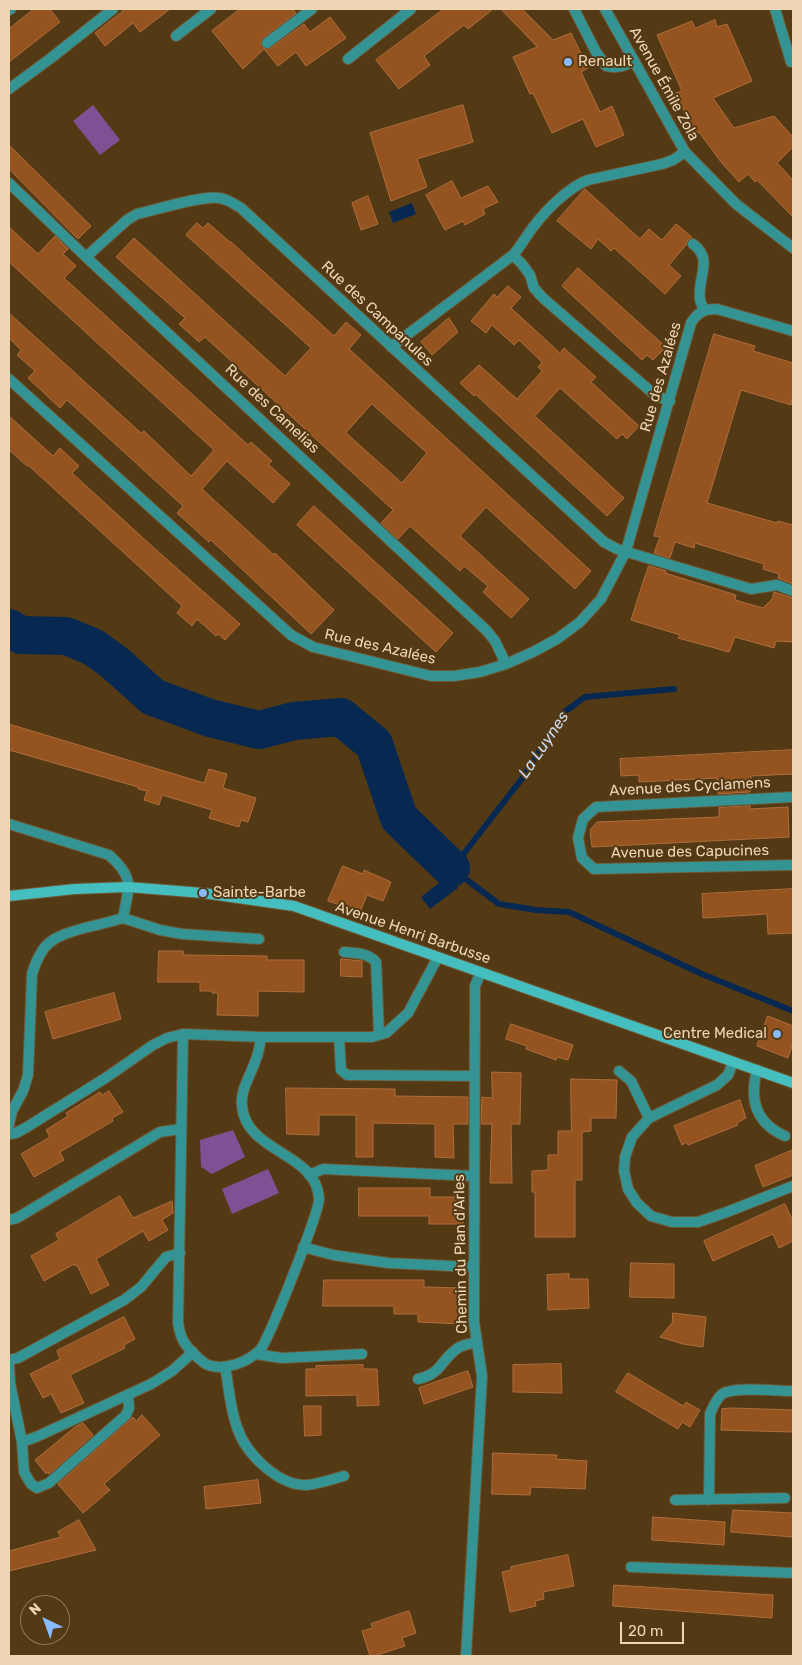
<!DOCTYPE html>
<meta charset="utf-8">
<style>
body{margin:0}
#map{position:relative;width:802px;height:1665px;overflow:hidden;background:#533a15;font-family:Rubik,sans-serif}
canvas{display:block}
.frame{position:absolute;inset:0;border:10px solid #eed5b4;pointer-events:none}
.north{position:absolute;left:20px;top:1595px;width:50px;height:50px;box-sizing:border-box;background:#533a15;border:1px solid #917855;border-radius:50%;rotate:318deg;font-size:14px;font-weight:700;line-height:20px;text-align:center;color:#eed5b4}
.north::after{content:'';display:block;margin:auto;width:18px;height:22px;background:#87bbfc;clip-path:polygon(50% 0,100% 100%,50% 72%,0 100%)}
.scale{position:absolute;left:620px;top:1622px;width:64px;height:22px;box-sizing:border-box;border:2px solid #eed5b4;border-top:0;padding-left:6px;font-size:15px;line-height:18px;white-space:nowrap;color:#eed5b4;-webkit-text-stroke:4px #533a15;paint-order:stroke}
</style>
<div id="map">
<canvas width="802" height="1665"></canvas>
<div class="frame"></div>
<div class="north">N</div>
<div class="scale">20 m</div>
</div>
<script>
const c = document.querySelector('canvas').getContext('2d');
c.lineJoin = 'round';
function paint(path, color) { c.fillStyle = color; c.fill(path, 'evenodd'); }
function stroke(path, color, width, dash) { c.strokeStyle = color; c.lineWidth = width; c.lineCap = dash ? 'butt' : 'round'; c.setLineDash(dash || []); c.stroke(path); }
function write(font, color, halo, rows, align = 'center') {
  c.font = font + ' Rubik,sans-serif'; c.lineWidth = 4; c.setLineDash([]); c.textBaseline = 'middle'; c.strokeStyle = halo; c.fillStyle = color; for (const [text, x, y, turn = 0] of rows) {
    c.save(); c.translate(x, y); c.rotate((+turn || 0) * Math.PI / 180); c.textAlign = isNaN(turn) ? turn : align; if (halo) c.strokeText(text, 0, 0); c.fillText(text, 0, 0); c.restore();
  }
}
const green = new Path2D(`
 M93,105l27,35 -20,15 -27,-34z
 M233,1130l12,27 -33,17 -11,-7 -1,-27z
 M268,1169l11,24 -47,21 -10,-25z`);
const water = new Path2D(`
 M412,203l4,11 -23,9 -4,-11z
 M448,876l10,12 -28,21 -9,-12z`);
const stream = new Path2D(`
 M674,689l-89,8 -22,16 -39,63 -62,80 -11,12 48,36 37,6 33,2 133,62 91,37`);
const river = new Path2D(`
 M9,628l12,7 45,1 27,11 22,16 38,34 57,21 49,12 35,-9 47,-4 33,27 25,74 52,50`);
const building = new Path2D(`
 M34,9h16l10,13 -51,40v-33z
 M122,9h48l-30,23 -7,-9 -28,23 -10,-13 28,-22z
 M240,9h52l4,4 -33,25 -3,6 5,5 6,-1 33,-24 6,8 20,-15 16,21 -40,28 -10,-14 -18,14 -14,-17 -21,20 -31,-38z
 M444,9h49l-25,20 -4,-4 -40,31 6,9 -31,24 -23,-29z
 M501,9h21l31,31 18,-7 17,35 -7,4 19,40 12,-6 12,29 -28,12 -13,-28 -31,14 -19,-40 -3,1 -17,-37 24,-10z
 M715,20l2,7 10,-3 25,57 -39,17 21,30 40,-12 18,20 1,11 -16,16 16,17v37l-36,-37 -2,2 -7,-8 -9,8 -18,-20 -22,-30 -6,4 -11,-16 5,-3 -11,-24 6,-2 -25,-56 35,-14 3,7z
 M463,105l10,37 -56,17 10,28 -36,14 -21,-68z
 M9,145l82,81 -13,13 -69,-70z
 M452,181l9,17 27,-12 10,16 -15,7 2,5 -20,11 -2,-4 -18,9 -19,-35z
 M585,189l55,50 9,-10 13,11 14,-16 16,13 -4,3 -2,5 -17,20 12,11 -16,18 -51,-46 -3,3 -13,-12 -7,10 -34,-28z
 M368,196l10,28 -17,6 -9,-27z
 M197,223l6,5 5,-5 23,20v-1l103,94 12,-14 15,13 -12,14 242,222 -16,18 -89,-82 -26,29 69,63 -18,19 -28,-26 5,-6 -24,-20 -4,5 -50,-45 -12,13 -17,-16 12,-13 -188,-173 -6,5 -20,-18 6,-6 -69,-61 18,-19 151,138 26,-28 -125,-113zM372,404l55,49 -25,30 -56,-50z
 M9,227l29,27 17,-18 13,13 -5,5 13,12 -12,12 184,167 3,-3 21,19 -4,3 22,20 -17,19 -46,-42 -25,28 72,66 1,-2 59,57 -23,24 -100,-94 -2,2 -32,-29 6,-7 -116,-106 -7,8 -32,-30 7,-7 -18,-16 4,-5 -12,-12v-25l132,120 3,-2 47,45 23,-26 -205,-188z
 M578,268l88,79 -13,13 -6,-5 -5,5 -80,-74z
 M508,286l13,11 -10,11 49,45 4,-5 32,29 -5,5 48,44 -12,13 -5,-5 -5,5 -57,-51 -25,28 89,82 -17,18 -132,-122 -1,2 -14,-13 19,-18 38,34 25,-28 -4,-4 4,-5 -23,-22 -5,5 -22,-20 -6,8 -15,-12 23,-27 3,3z
 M449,318l9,14 -26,23 -11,-13z
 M714,334l41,12 -2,5 40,12v31l-2,11 -50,-15 -34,113 70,20 1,-2 15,4v59l-15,-6 1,-4 -16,-5 1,-5 -69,-21 -1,5 -19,-6 -5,16 -16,-5 6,-16 -6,-1z
 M9,416l44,40 7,-8 19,18 -7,7 82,75 86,76 -15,16 -7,-6 -2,2 -19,-17 -5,7 -15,-13 5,-7 -154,-141 -1,1 -18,-16z
 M314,506l139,127 -17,19 -139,-127z
 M649,566l17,5 -1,2 71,22 -1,5 28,8 9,-9 2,-7 19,6v44l-17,-1 -2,7 -39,-11 -6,15 -51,-14 2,-3 -49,-15 14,-44z
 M9,724l195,59 5,-14 18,5 -4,14 33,10 -8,24 -7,-2 -2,7 -30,-9 3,-8 -50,-15 -3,10 -15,-5 3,-9 -9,-2v-2l-129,-37z
 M793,750v24l-42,2 -1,16 -32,2 -1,-16 -78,4v-7l-18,1 -1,-17z
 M750,806v3l38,-2 1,30 -197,10 -2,-17 7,-8 122,-5v-9z
 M343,866l20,8 1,-4 27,12 -8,19 -16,-6 -7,17 -32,-11z
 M793,889v44l-25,1 -1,-20 -64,4 -1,-24z
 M159,951h24l1,4 83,1v4h37v32l-46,-1v25l-41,-1 1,-22h-6v-2h-12v-9h-42z
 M341,959l21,2v16l-21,-1z
 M114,993l7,26 -68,20 -8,-27z
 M768,1016l25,10v17l-5,15 -31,-12z
 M511,1024l62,21 -5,15 -11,-3 -1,3 -30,-11 1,-3 -21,-7z
 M492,1072l29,1 -1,51h-9l1,59h-22l2,-59h-11l1,-27 10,1z
 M571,1079l46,1 -1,38h-25v13l-9,1v48h-7v57h-40v-45h-3v-21l16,-1v-15h10v-24h13z
 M286,1088l109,1v7l73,1v27h-15l1,34 -19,-1v-33l-62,-1v34h-17v-42h-37v20l-32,-1z
 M109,1091l14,21 -11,6 1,3 -53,31 4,8 -30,17 -13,-23 29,-17 -4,-7 22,-14 -2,-3 34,-21 2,3z
 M740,1100l6,18 -9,5 1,2 -50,20 -1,-3 -5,3 -8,-19z
 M793,1150v25l-30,12 -8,-21z
 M359,1188h71v9h33v27h-34v-8h-70z
 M120,1196l13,22 39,-17 1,12 -11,7 6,10 -19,11 -6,-10 -47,28 13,26 -18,9 -14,-29 -2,1 -1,-2 -30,17 -13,-25 28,-16 -3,-6z
 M785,1204l8,17v20l-14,7 -6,-14 -60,27 -9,-20z
 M631,1263l43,1v34l-44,-1z
 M569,1274v5h19l1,29 -41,2 -1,-35z
 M324,1280h100v7l39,1 -1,36 -44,-2v-8h-24v-8h-71z
 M673,1313l33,4 -3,30 -20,-3 -23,-7 12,-14z
 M124,1317l11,22 -11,6 1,3 -55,27 14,28 -23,10 -10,-19 -8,4 -13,-24 30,-15 -3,-8z
 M561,1364l1,29 -49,-1v-27z
 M363,1365v4h14l2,36 -22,1v-11l-51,1v-27h10v-3z
 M468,1371l5,16 -49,17 -5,-16z
 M628,1373l55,33 3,-4 14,8 -10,17 -8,-5 -4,7 -62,-37z
 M304,1406h17v29l-16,1z
 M733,1408l60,2v22l-72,-2 1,-21z
 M142,1415l18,20 -56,49 6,6 -27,23 -25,-29 75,-67 3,4z
 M83,1423l10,12 -44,39 -1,-2 -2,2 -11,-14 40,-33z
 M493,1453l64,2 -1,4 31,2 -2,28 -54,-2 -1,8 -38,-1z
 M258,1480l3,23 -55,6 -2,-22z
 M733,1510l60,3v24l-62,-5z
 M653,1517l72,5 -1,23 -72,-5z
 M79,1520l17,30 -87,21v-20l52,-14 -3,-5z
 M568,1555l6,31 -31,6 1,7 -9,2 1,5 -26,6 -8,-40 9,-2v-3z
 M614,1585l159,10 -1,23 -159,-12z
 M409,1611l7,22 -14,5 3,8 -31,10h-4l-8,-25 11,-3 -2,-4z`);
const service = new Path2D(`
 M693,244c21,15 4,34 7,55 0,3 3,8 4,11
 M123,918l37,12 22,4 77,5
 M344,952c11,1 24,1 32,10l3,72
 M757,1070c-8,30 -1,53 28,66
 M619,1071l12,10 18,37
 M225,1367c4,19 5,42 12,60 8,26 41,59 70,58 12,-1 25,-6 37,-9
 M418,1379c24,-5 23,-20 40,-31 6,-4 13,-4 19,-6`);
const minor = new Path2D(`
 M574,9l22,43 10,14c11,3 18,0 28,-5
 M775,9l16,53
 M9,10l2,-1
 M176,36l35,-27
 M267,43l45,-34
 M348,59l63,-50
 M9,89l42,-31 62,-49
 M9,183l77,74 401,374 8,10 11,23
 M513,255l9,9 8,11 4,13 9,10 113,98 14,5
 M86,257l41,-37 10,-6c19,-4 65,-19 82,-16 9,1 15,6 22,10l363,334 13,7 134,40 26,-4 16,6
 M391,347l122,-92c8,-9 13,-19 21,-29 12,-16 35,-39 54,-46l74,-16 11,-4 12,-8
 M9,379l282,256 22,12 118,29h23l26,-4 26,-8 27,-12 24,-13 23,-17 21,-23 25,-48 65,-228c7,-11 13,-14 26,-14l76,22
 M793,797l-197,10 -13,12 -5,19 4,20 12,11 199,-4
 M9,824l100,31c26,23 20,31 14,63 -13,4 -26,7 -39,10 -31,9 -42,13 -52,46l-4,101 -5,16 -11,20 -3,14
 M183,1034l-5,289c1,5 2,11 4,15 2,7 19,24 26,27 17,6 40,-3 52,-15 9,-11 60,-139 59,-152 -3,-46 -73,-45 -77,-92 -2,-16 9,-31 14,-47 3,-7 4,-14 5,-22
 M339,1037l2,33 6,5 127,1
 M733,1062l-5,13 -11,10 -68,33 -17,19 -7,20 -1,14 4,18 9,14 14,13 21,6h26l29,-10 66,-26
 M9,1134l7,-1 11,-6 80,-50 46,-32 14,-7 16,-4 78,3h111l14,-4 22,-20 30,-56
 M309,1175l14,-6 151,7
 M9,1220l8,-2 143,-86 21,-3
 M303,1247l30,8 55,8 86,4
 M255,1354l27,4 80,-4
 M9,1360l9,-2 106,-58 17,-13 25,-30 14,-4
 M9,1363l1,20 12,59 2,30 7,12 6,4 12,-5 77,-68 3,-7 -1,-12
 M22,1442l14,-5 115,-53 21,-13 21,-19
 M675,1500l110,-2
 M709,1500l1,-86c3,-7 6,-15 12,-20 12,-8 55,-3 71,-3
 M631,1567l162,6
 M466,1656l16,-280 -8,-54 1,-336 6,-14`);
const tertiary = new Path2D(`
 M605,9l80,143 51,52 57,44`);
const secondary = new Path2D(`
 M9,896l66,-7 53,-2 75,6 91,13 499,177`);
const markers = [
 [568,62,5,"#87bbfc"],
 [203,893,5,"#87bbfc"],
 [777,1034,5,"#87bbfc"]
];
const poiNames = [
 ["Renault",578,62],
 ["Sainte-Barbe",213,893],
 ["Centre Medical",767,1034,"right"]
];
const streetNames = [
 ["Avenue Émile Zola",664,84,61],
 ["Rue des Campanules",377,314,43],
 ["Rue des Azalées",661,377,-74],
 ["Rue des Camelias",272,409,43],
 ["Rue des Azalées",380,647,13],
 ["Avenue des Cyclamens",690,787,-3],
 ["Avenue des Capucines",690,852,-1],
 ["Avenue Henri Barbusse",413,933,19],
 ["Chemin du Plan d'Arles",461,1254,-91]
];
const waterNames = [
 ["La Luynes",544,745,-56]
];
paint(green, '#7f5194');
paint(water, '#072951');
stroke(stream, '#072951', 6);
stroke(river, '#072951', 38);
paint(building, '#95531f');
stroke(building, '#af6d3d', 1);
stroke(service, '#6f5632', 12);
stroke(minor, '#6f5632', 12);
stroke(tertiary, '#6f5632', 12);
stroke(secondary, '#6f5632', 12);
stroke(service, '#349494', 10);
stroke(minor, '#349494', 10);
stroke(tertiary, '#349494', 10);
stroke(secondary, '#44bebe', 10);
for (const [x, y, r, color] of markers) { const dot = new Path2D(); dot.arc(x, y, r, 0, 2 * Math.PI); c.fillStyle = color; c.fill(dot); stroke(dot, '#533a15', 2); }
write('15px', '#eed5b4', '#533a15', poiNames, 'left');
write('15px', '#eed5b4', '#533a15', streetNames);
write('italic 16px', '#cdddf1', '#533a15', waterNames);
</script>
